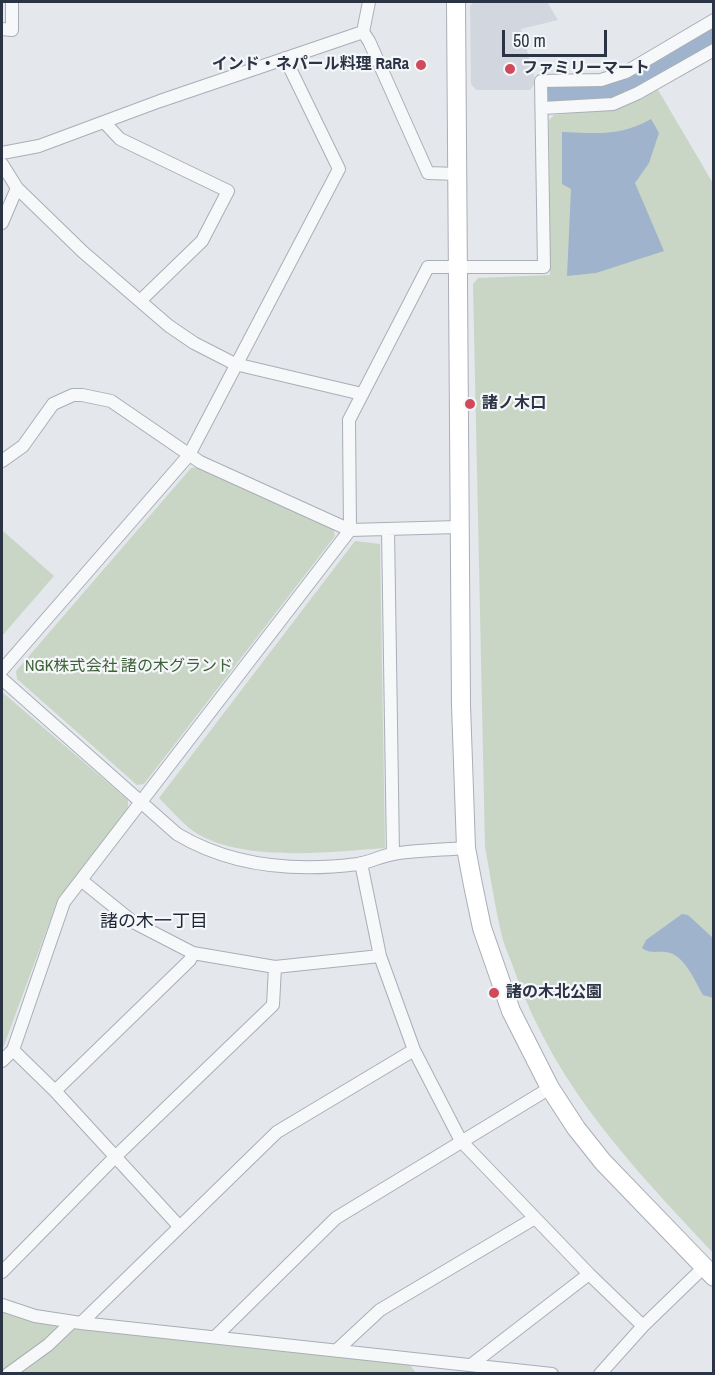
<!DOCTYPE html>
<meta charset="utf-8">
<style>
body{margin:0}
#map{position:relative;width:715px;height:1375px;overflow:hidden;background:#e4e7ec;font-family:"Archivo Narrow",sans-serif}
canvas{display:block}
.frame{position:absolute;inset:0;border:3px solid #2b3445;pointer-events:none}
.scale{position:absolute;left:502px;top:30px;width:105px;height:27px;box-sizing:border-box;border:3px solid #2b3445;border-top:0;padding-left:8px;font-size:18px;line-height:21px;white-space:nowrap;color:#2b3445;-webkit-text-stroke:4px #f4f6f9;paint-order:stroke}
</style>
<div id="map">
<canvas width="715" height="1375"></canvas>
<div class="frame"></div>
<div class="scale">50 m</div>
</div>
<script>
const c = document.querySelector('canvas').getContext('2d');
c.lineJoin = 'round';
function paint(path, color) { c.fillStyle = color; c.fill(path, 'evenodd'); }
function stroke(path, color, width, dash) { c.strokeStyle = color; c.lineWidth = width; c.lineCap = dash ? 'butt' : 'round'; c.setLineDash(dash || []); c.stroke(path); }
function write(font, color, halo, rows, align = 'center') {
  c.font = font + ' "Archivo Narrow","Noto Sans JP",sans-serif'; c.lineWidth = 4.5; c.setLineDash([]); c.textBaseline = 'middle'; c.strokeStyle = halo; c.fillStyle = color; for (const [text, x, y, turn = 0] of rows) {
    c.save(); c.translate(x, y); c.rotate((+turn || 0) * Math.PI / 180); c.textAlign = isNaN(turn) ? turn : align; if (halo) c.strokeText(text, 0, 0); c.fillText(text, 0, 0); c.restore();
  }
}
const built = new Path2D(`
 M474,2h73l11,18 -37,9 13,47 1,7 -5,7h-54l-5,-6 -1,-78z`);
const green = new Path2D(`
 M657,88l57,97 -1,1068c-80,-86 -156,-164 -197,-278 -5,-15 -13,-31 -16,-47 -6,-27 -10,-54 -15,-81l-12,-563 5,-6 72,-3 -1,-155 5,-5 49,-5z
 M199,467l134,60 2,9 -191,248 -7,1 -120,-106 -1,-8 175,-203z
 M2,530l52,46 -52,60z
 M355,541l25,3 5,304c-55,4 -150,16 -196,-20 -10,-9 -20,-20 -30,-30z
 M2,692l126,108v9l-70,90 -56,152z
 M2,1311l28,9 33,6 -61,46z
 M72,1327l338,38 6,8 -401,1z`);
const water = new Path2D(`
 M651,119l8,14 -10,30 -14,20 29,68 -68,22 -29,3 4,-87 -9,-5v-52c32,1 58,5 89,-13z
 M682,914l6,1 25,23v60l-10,-3c-8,-14 -19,-41 -37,-43 -10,-1 -16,2 -24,-4l4,-8z`);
const river = new Path2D(`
 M555,95l51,-2 13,-5 95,-53`);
const street = new Path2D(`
 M369,2l-6,30 6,9 59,132 29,1
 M2,29l10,1v-28
 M543,108l70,-4 25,-11 76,-43
 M104,122l16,17 108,52 -26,50 -62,60
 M2,153l37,-7 121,-45 203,-69
 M2,164l15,24 66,64 86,74 25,17 41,21 127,30
 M2,223l15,-35
 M2,461l21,-15 30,-42 20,-9h9l29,6 89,61 150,68 108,-3
 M388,529l5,325
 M2,670l187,-215 150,-286 -54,-111
 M2,679l175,155c55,33 118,38 181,30 12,-2 23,-8 35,-10 24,-4 49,-4 73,-6
 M361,863l19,93 34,94 47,91 128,133 54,52
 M81,880l52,42 60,31 82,14 105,-11
 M13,1050l42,41 123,134
 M2,1061l11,-11 51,-148 286,-372 -1,-110 79,-153h116l-3,-186 60,-1 25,-8 88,-52
 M55,1091l135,-131 3,-7
 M2,1272l113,-115 158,-152 2,-38
 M2,1305l33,11 46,7 471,51
 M81,1323l196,-191 137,-82
 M215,1337l121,-119 214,-130
 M337,1350l43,-40 155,-92
 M471,1365l118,-91
 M8,1374l40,-29 24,-23
 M600,1374l43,-48 61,-59`);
const secondary = new Path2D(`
 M456,2l5,703 5,143 7,37 9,43 29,83 39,77 26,40 27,34 111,115`);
const markers = [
 [421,65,6,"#d1495b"],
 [510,69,6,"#d1495b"],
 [470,404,6,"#d1495b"],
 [494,993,6,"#d1495b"]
];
const poiNames = [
 ["インド・ネパール料理 RaRa",409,65,"right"],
 ["ファミリーマート",522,69],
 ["諸ノ木口",482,404],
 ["諸の木北公園",506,993]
];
const parkNames = [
 ["NGK株式会社 諸の木グランド",129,667]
];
const neighbourhoodNames = [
 ["諸の木一丁目",154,922]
];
paint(built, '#d2d6de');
paint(green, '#c9d6c5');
paint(water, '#9fb4cc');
stroke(river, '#9fb4cc', 26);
stroke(street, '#a9aeb7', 14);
stroke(secondary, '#a9aeb7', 20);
stroke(street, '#f7f8fa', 12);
stroke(secondary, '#fff', 18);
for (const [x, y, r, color] of markers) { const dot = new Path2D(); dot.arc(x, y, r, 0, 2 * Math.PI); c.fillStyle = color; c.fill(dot); stroke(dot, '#f4f6f9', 2); }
write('bold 16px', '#2b3445', '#f4f6f9', poiNames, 'left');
write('16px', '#3f6138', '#f4f6f9', parkNames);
write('18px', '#1d2536', '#f4f6f9', neighbourhoodNames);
</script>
